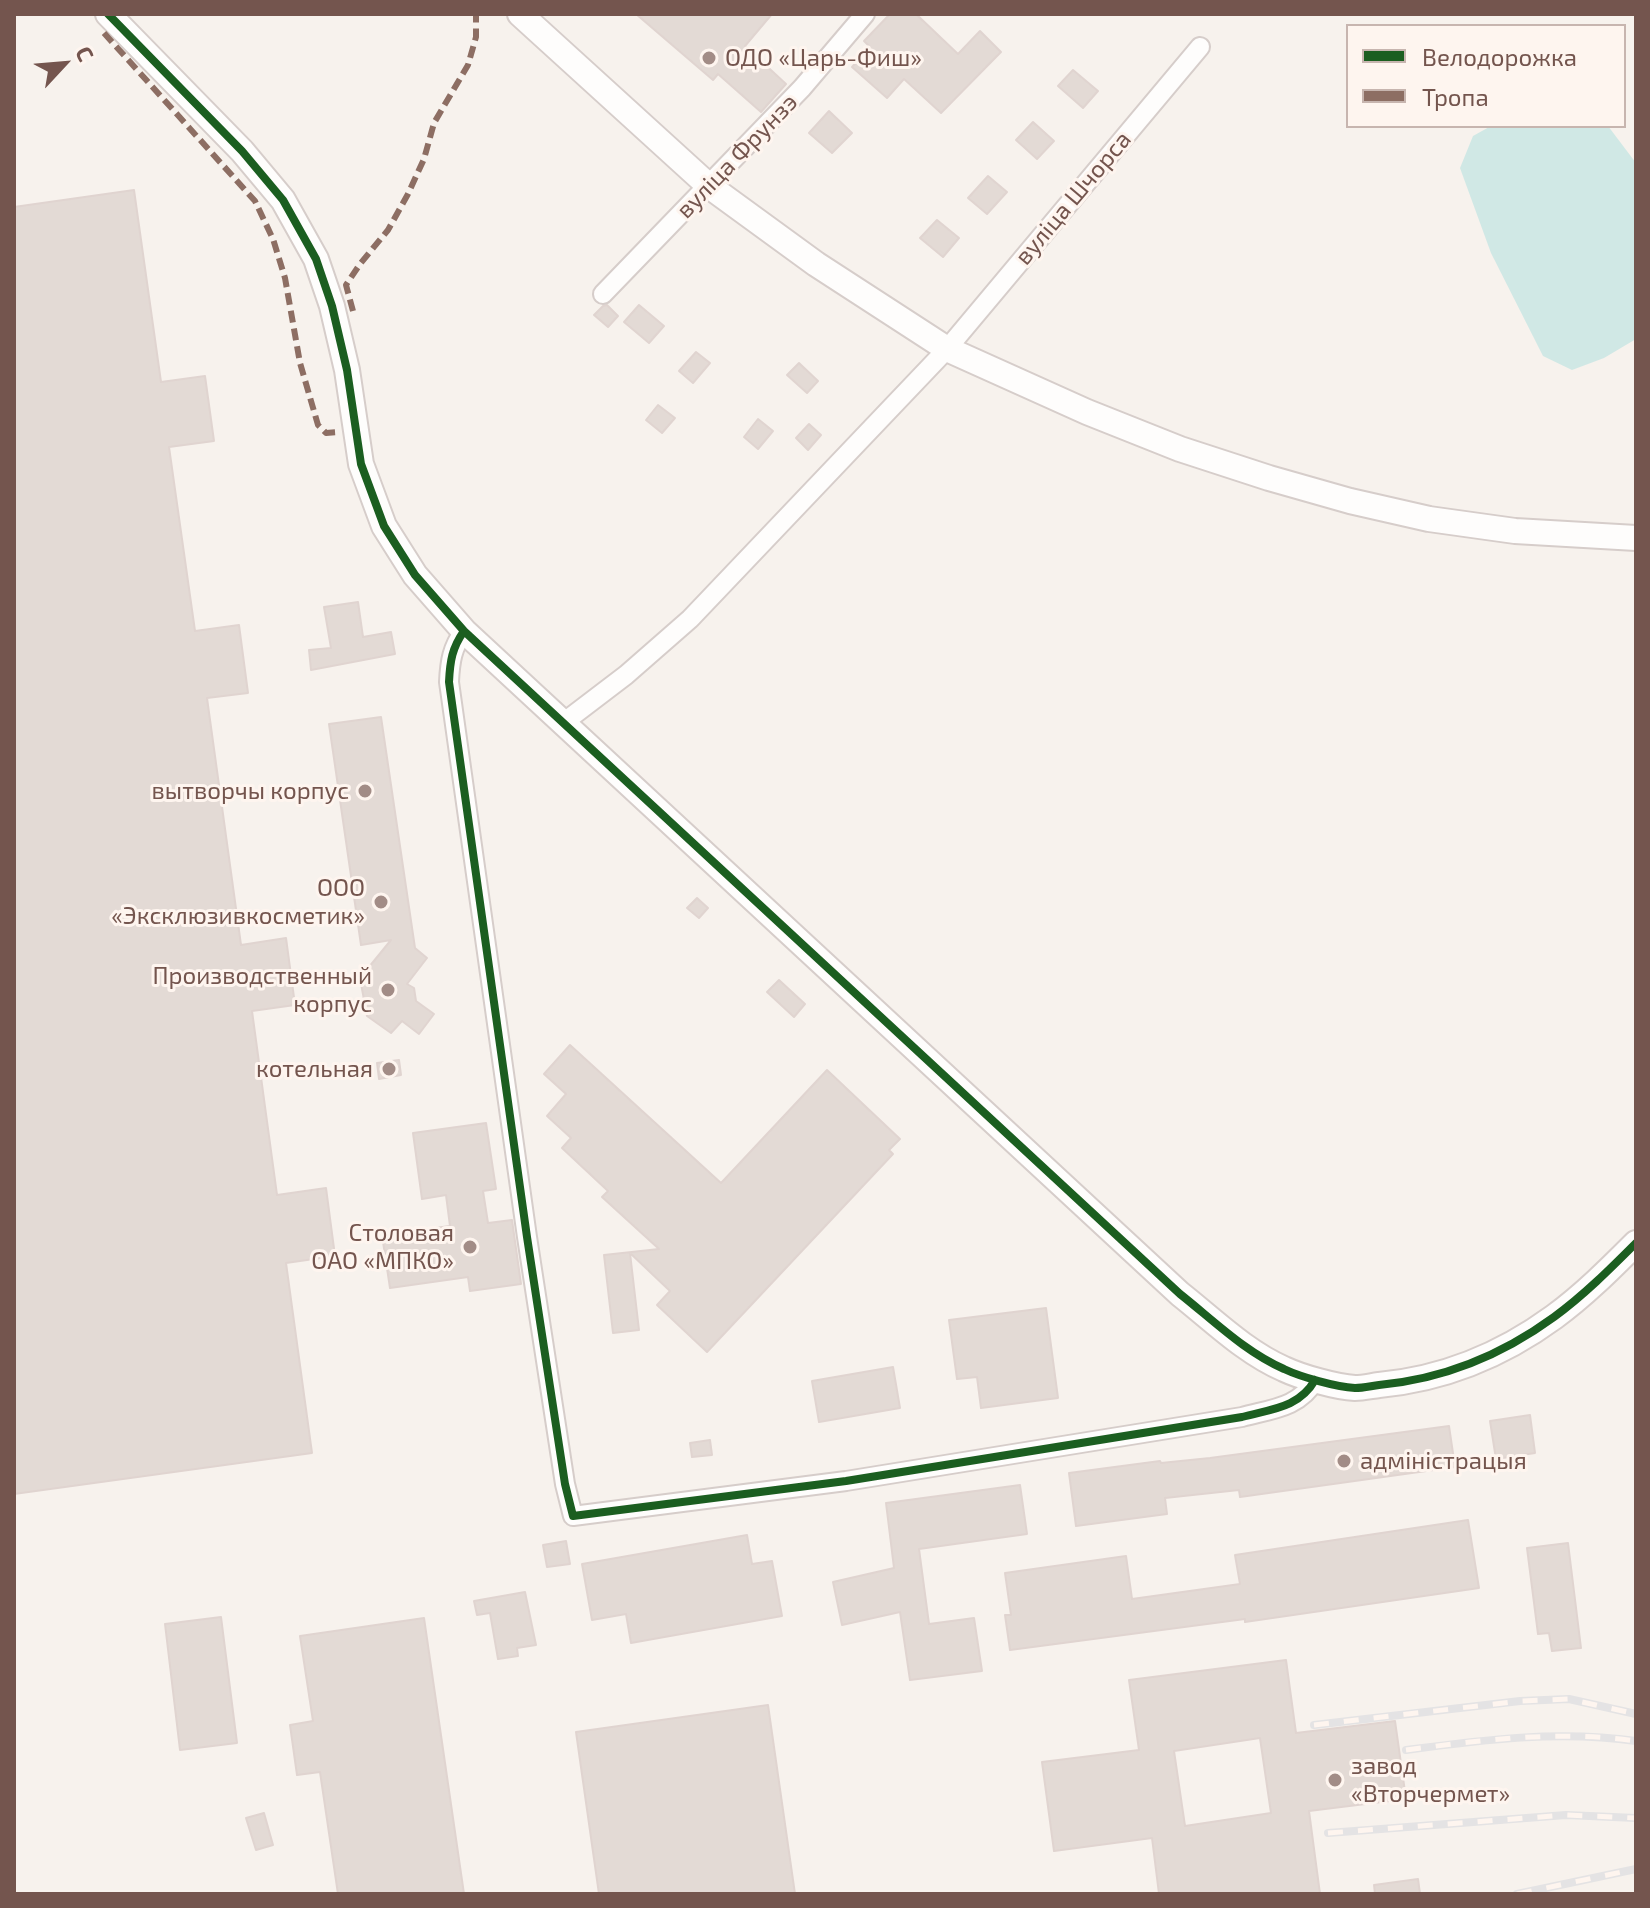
<!DOCTYPE html>
<meta charset="utf-8">
<style>
body{margin:0}
#map{position:relative;width:1650px;height:1908px;overflow:hidden;background:#f7f2ed;font-family:"Exo 2",sans-serif}
canvas{display:block}
.frame{position:absolute;inset:0;border:16px solid #74554e;pointer-events:none}
.legend{position:absolute;left:1346px;top:24px;width:280px;height:104px;box-sizing:border-box;background:#fef5ef;border:2px solid #c7b5af;margin:0;padding:10px 14px;list-style:none;font-size:24px;color:#74554e}
.legend li{display:flex;align-items:center;gap:16px;height:40px}
.legend b{width:40px;border:2px solid #c7b5af}
.north{position:absolute;left:24px;top:24px;width:80px;height:80px;-webkit-text-stroke:6px #fef5ef;paint-order:stroke;rotate:64deg;font-size:22px;font-weight:700;line-height:32px;text-align:center;color:#74554e}
.north::after{content:'';display:block;margin:auto;width:28px;height:36px;background:#74554e;clip-path:polygon(50% 0,100% 100%,50% 72%,0 100%)}
</style>
<div id="map">
<canvas width="1650" height="1908"></canvas>
<div class="frame"></div>
<ul class="legend">
<li><b style="height:10px;background:#1b5e20"></b>Велодорожка</li>
<li><b style="height:10px;background:#8d6e63"></b>Тропа</li>
</ul>
<div class="north">С</div>
</div>
<script>
const c = document.querySelector('canvas').getContext('2d');
c.lineJoin = 'round';
function paint(path, color) { c.fillStyle = color; c.fill(path, 'evenodd'); }
function stroke(path, color, width, dash) { c.strokeStyle = color; c.lineWidth = width; c.lineCap = dash ? 'butt' : 'round'; c.setLineDash(dash || []); c.stroke(path); }
function write(font, color, halo, rows, align = 'center') {
  c.font = font + ' "Exo 2",sans-serif'; c.lineWidth = 6; c.setLineDash([]); c.textBaseline = 'middle'; c.strokeStyle = halo; c.fillStyle = color; for (const [text, x, y, turn = 0] of rows) {
    c.save(); c.translate(x, y); c.rotate((+turn || 0) * Math.PI / 180); c.textAlign = isNaN(turn) ? turn : align; if (halo) c.strokeText(text, 0, 0); c.fillText(text, 0, 0); c.restore();
  }
}
const water = new Path2D(`
 M1491,126h117l28,37v176l-32,19 -32,12 -29,-14 -52,-103 -31,-85 13,-32z`);
const building = new Path2D(`
 M636,14h136l-27,32 41,38 -25,28 -43,-38 -5,6z
 M890,14h26l42,40 22,-23 21,21 -60,61 -37,-34 -17,19 -35,-31 18,-20 -6,-6z
 M1073,70l25,21 -15,17 -25,-22z
 M829,111l23,22 -20,20 -23,-20z
 M1033,122l21,19 -17,18 -21,-19z
 M988,176l19,16 -20,22 -19,-16z
 M134,190l27,192 44,-6 9,65 -45,6 26,184 44,-6 9,68 -41,5 34,247 45,-7 9,67 -43,6 25,184 49,-7 9,68 -49,7 26,190 -298,41v-1287z
 M937,220l22,18 -16,19 -23,-19z
 M607,305l11,11 -10,11 -14,-12 9,-9z
 M639,305l25,21 -15,17 -25,-21z
 M696,352l14,11 -17,20 -14,-12z
 M799,363l19,18 -11,12 -20,-18z
 M658,405l17,13 -13,15 -16,-13z
 M758,419l15,12 -15,18 -14,-12z
 M809,424l12,11 -13,15 -12,-12z
 M358,602l5,35 28,-5 4,22 -84,16 -2,-20 22,-2 -7,-41z
 M381,717l34,231 12,10 -20,26 7,4 2,13 18,13 -15,20 -17,-13 -11,12 -24,-17 -7,-38 31,-38 -30,5 -32,-221z
 M697,898l11,10 -9,10 -12,-10z
 M779,980l26,24 -11,13 -27,-25z
 M570,1045l151,138 106,-113 73,69 -11,11 4,4 -186,198 -50,-47 13,-14 -40,-38 9,77 -26,3 -9,-78 55,-6 -57,-52 6,-6 -46,-43 9,-10 -24,-22 19,-22 -22,-20z
 M399,1060l2,15 -22,4 -2,-16z
 M486,1123l10,66 -13,2 5,32 24,-3 9,64 -51,7 -2,-14 -78,11 -8,-53 68,-9 -4,-31 -24,4 -9,-66z
 M1046,1308l12,90 -77,10 -4,-31 -20,2 -8,-59z
 M893,1367l7,41 -81,14 -7,-41z
 M1530,1415l5,38 -39,6 -6,-38z
 M1449,1426l6,41 -215,30 -1,-7 -74,8 2,16 -91,12 -7,-53 91,-12 1,2 49,-5z
 M710,1440l2,15 -20,2 -2,-14z
 M1020,1485l7,49 -108,15 10,75 45,-6 8,53 -72,9 -10,-68 -58,13 -9,-43 61,-14 -8,-65z
 M1468,1520l11,68 -234,34v-3l-235,31 -5,-35h6l-6,-42 121,-17 6,43 108,-15 -5,-29z
 M747,1535l5,29 20,-3 10,55 -151,27 -5,-29 -34,6 -10,-56z
 M566,1541l4,23 -23,3 -4,-22z
 M1568,1543l13,105 -29,3 -3,-18 -11,1 -11,-86z
 M525,1592l11,53 -19,3 1,8 -20,3 -8,-46 -13,2 -3,-14z
 M221,1617l16,126 -57,7 -15,-126z
 M424,1618l40,276h-126l-18,-122 -23,3 -7,-50 23,-4 -13,-85z
 M1286,1660l10,73 99,-12 11,78 -97,12 11,83h-161l-7,-56 -98,13 -12,-89 97,-12 -10,-70zM1260,1738l11,75 -86,13 -11,-75z
 M768,1705l27,189h-196l-23,-162z
 M264,1813l9,32 -17,5 -10,-32z
 M1418,1879l2,15h-45l-1,-9z`);
const street = new Path2D(`
 M603,294l199,-206 63,-74
 M464,631c-12,17 -14,30 -15,51l78,555 38,247 8,32 273,-35 396,-64c29,-8 57,-9 73,-37
 M563,723l63,-48 64,-56 257,-270 253,-302`);
const secondary = new Path2D(`
 M108,14l134,137 41,49 33,59 16,47 15,64 14,94 23,62 31,49 49,56 716,663c33,26 65,58 104,75 17,8 52,18 71,19 8,0 16,-2 24,-3 65,-6 123,-30 175,-68 30,-22 56,-48 82,-74
 M520,14l189,172 107,78 131,85 140,63 93,37 89,29 81,23 79,18 86,12 121,7`);
const rail = new Path2D(`
 M1314,1725l206,-24 49,-2 67,15
 M1406,1750c76,-10 153,-20 230,-9
 M1328,1833l238,-18 70,3
 M1517,1894l119,-25`);
const quiet = new Path2D(`
 M104,33l151,168 18,38 12,39 15,85 18,62 8,8 14,-1
 M353,311l-7,-26 14,-21 28,-34 20,-36 16,-35 10,-36 34,-58 8,-28v-23`);
const cycleway = new Path2D(`
 M108,14l134,137 41,49 33,59 16,47 15,64 14,94 23,62 31,49 49,56 716,663c33,26 65,58 104,75 17,8 52,18 71,19 8,0 16,-2 24,-3 65,-6 123,-30 175,-68 30,-22 56,-48 82,-74
 M464,631c-12,17 -14,30 -15,51l78,555 38,247 8,32 273,-35 396,-64c29,-8 57,-9 73,-37`);
const markers = [
 [709,58,8,"#a28c86"],
 [365,791,8,"#a28c86"],
 [381,902,8,"#a28c86"],
 [388,990,8,"#a28c86"],
 [389,1069,8,"#a28c86"],
 [470,1247,8,"#a28c86"],
 [1344,1461,8,"#a28c86"],
 [1335,1780,8,"#a28c86"]
];
const poiNames = [
 ["ОДО «Царь-Фиш»",725,58,"left"],
 ["вытворчы корпус",349,791],
 ["ООО",365,888],
 ["«Эксклюзивкосметик»",365,916],
 ["Производственный",372,976],
 ["корпус",372,1004],
 ["котельная",373,1069],
 ["Столовая",454,1233],
 ["ОАО «МПКО»",454,1261],
 ["адміністрацыя",1360,1461,"left"],
 ["завод",1351,1766,"left"],
 ["«Вторчермет»",1351,1794,"left"]
];
const streetNames = [
 ["вуліца Фрунзэ",737,156,-46],
 ["вуліца Шчорса",1073,198,-50]
];
paint(water, '#d0e8e5');
paint(building, '#e3dad5');
stroke(building, '#e0d4d0', 2);
stroke(street, '#d6cdca', 22);
stroke(secondary, '#d6cdca', 28);
stroke(street, '#fefdfc', 18);
stroke(secondary, '#fefdfc', 24);
stroke(rail, '#e4e3e4', 8);
stroke(rail, '#fef5ef', 5, [15]);
stroke(quiet, '#8d6e63', 6, [12, 6]);
stroke(cycleway, '#1b5e20', 8);
for (const [x, y, r, color] of markers) { const dot = new Path2D(); dot.arc(x, y, r, 0, 2 * Math.PI); c.fillStyle = color; c.fill(dot); stroke(dot, '#fef5ef', 3); }
write('24px', '#74554e', '#fef5ef', poiNames, 'right');
write('24px', '#74554e', '#fef5ef', streetNames);
</script>
